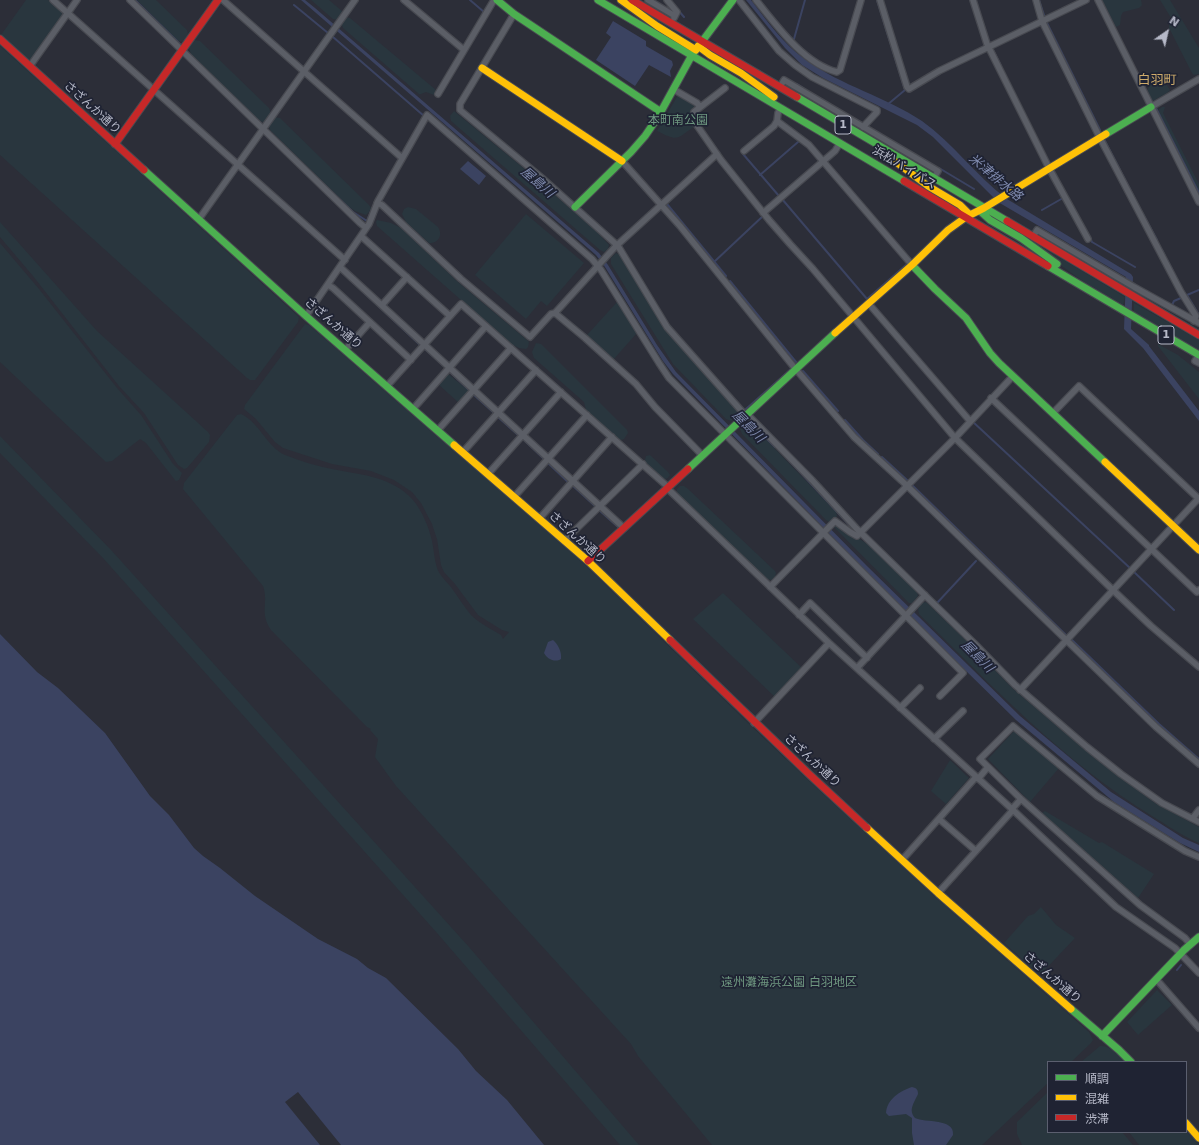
<!DOCTYPE html>
<meta charset="utf-8">
<style>
body{margin:0}
#map{position:relative;width:1199px;height:1145px;overflow:hidden;background:#2c2e38;font-family:"DejaVu Sans","Noto Sans JP",sans-serif}
canvas{display:block}
.legend{position:absolute;left:1047px;top:1061px;width:140px;height:72px;box-sizing:border-box;background:#1f2333;border:1px solid #5b5f6f;margin:0;padding:5px 7px;list-style:none;font-size:12px;color:#b6b9c8}
.legend li{display:flex;align-items:center;gap:8px;height:20px}
.legend b{width:20px;border:1px solid #5b5f6f}
.north{position:absolute;left:1147px;top:12px;width:40px;height:40px;-webkit-text-stroke:3px #1f2333;paint-order:stroke;rotate:34deg;font-size:11px;font-weight:700;line-height:16px;text-align:center;color:#b6b9c8}
.north::after{content:'';display:block;margin:auto;width:14px;height:18px;background:#b6b9c8;clip-path:polygon(50% 0,100% 100%,50% 72%,0 100%)}
</style>
<div id="map">
<canvas width="1199" height="1145"></canvas>
<ul class="legend">
<li><b style="height:5px;background:#4caf50"></b>順調</li>
<li><b style="height:5px;background:#ffc107"></b>混雑</li>
<li><b style="height:5px;background:#c62828"></b>渋滞</li>
</ul>
<div class="north">N</div>
</div>
<script>
const c = document.querySelector('canvas').getContext('2d');
c.lineJoin = 'round';
function paint(path, color) { c.fillStyle = color; c.fill(path, 'evenodd'); }
function stroke(path, color, width, dash) { c.strokeStyle = color; c.lineWidth = width; c.lineCap = dash ? 'butt' : 'round'; c.setLineDash(dash || []); c.stroke(path); }
function write(font, color, halo, rows, align = 'center') {
  c.font = font + ' "DejaVu Sans","Noto Sans JP",sans-serif'; c.lineWidth = 3.5; c.setLineDash([]); c.textBaseline = 'middle'; c.strokeStyle = halo; c.fillStyle = color; for (const [text, x, y, turn = 0] of rows) {
    c.save(); c.translate(x, y); c.rotate((+turn || 0) * Math.PI / 180); c.textAlign = isNaN(turn) ? turn : align; if (halo) c.strokeText(text, 0, 0); c.fillText(text, 0, 0); c.restore();
  }
}
const green = new Path2D(`
 M26,0h22l16,14 -34,47 -29,-26z
 M137,0h19l31,30 1,5 -5,7 -5,-1z
 M311,0h18l14,12v2l-5,6 -5,-1z
 M1102,0h39l1,5 -3,3 -16,4 -2,4 -1,9 -4,2z
 M1160,0h10l29,48v26l-5,1 -2,-2 -23,-45v-3l4,-4z
 M346,17l4,1 86,72 -1,4 -1,1 -8,-3 -5,2h-2l-76,-66 -2,-5z
 M194,40l6,1 69,67 2,6 -5,9 -6,-2 -69,-67 -2,-6z
 M0,46l299,271 -1,5 -43,58h-5l-3,-2 -247,-223z
 M1156,70l2,2 12,18 -3,3 -14,8 -3,-2 -3,-8 3,-8 -2,-7 2,-3z
 M678,95l17,10v3l-4,3 4,15c-19,13 -16,16 -38,5z
 M1162,107h3l-2,6 36,71v7l-40,-79v-3z
 M454,111l78,64 64,56 13,14 -1,4 -4,3 -4,-2 -149,-129 -1,-5z
 M274,117l6,1 89,87 2,3 -2,4 -3,3 -11,-4 -6,-4 -78,-76c-4,-5 0,-9 3,-14z
 M408,207l8,2 22,18c5,8 1,16 -9,16l-23,-21 -4,-8 2,-5z
 M526,214l58,49 -37,43 -6,-5 -15,18 -51,-44z
 M377,220l14,3 10,5 57,54 69,58 2,2 -1,5 -2,2 -7,-1 -8,-4 -134,-118 -1,-4z
 M999,221l126,76 -2,8 -39,-23z
 M0,222l97,109 111,101 2,3 -1,7 -22,26 -3,1 -6,-4 -34,-52 -25,-27 -86,-110 -33,-39z
 M0,243l39,46 78,99 24,27 32,49 9,9 -3,7 -3,1 -1,-1 -29,-37 -6,-4 -28,22 -6,1 -106,-100z
 M616,253l4,2 53,83 64,72v5l-6,6 -5,-2 -53,-55 -62,-100v-6z
 M618,301l19,32 -24,27 -26,-25z
 M1134,303l65,37v10l-65,-38z
 M305,324l4,1 275,239 167,162 56,53 128,118 154,135 4,8 -2,3 -20,19h-23v21l-66,62h-270l-74,-89 -7,-12 -235,-258 -21,-29 3,-18 -8,-9 1,-1 -4,-2 -96,-97c-12,-18 -2,-27 -8,-44l-80,-97 1,-6 53,-68 4,-1c19,9 25,32 44,41 15,6 32,11 47,14 28,6 60,7 81,31 9,11 16,27 19,41 2,9 2,18 5,27 3,9 11,14 16,22 6,8 11,17 18,25 8,8 20,14 30,20l2,4 6,-7 -7,-2 -24,-15 -23,-31 -11,-12 -3,-7 -4,-26 -5,-15 -11,-21 -9,-11 -18,-12 -23,-9 -39,-7 -49,-16 -8,-6 -19,-23 -12,-10 1,-4z
 M536,343l5,1 86,86 1,3 -4,6 -3,1 -3,-1 -32,-29 -2,-8 -50,-44 -2,-6z
 M1158,344l20,11 21,17v27l-41,-53z
 M447,373l22,18 -10,12 -21,-19z
 M747,423l5,2 84,87 1,4 -4,5 -4,1 -3,-2 -84,-86 -2,-5z
 M0,436l112,115 357,396 170,198h-19l-183,-212 -334,-375 -103,-105z
 M650,455l18,17 2,3 -2,3 -3,1 -2,-1 -17,-15 -1,-3 1,-4z
 M680,486h4l3,2 88,83 1,2 -1,4 -4,3 -5,-1 -87,-83 -2,-4v-3z
 M836,524l33,21 48,47 1,4 -6,7h-3l-2,-2 -73,-74z
 M723,593l79,75 -27,29 -82,-78z
 M926,602l46,44 40,42 84,71 59,44 44,24v16c-17,-7 -32,-18 -47,-27 -88,-54 -160,-130 -233,-202l-1,-5 4,-6z
 M1014,731h2l43,37 -29,34 -42,-43z
 M950,760l19,18 -23,26 -15,-13z
 M1045,811l54,32 3,-1 52,32 -16,24 -96,-85z
 M1041,907l15,18 19,13 -35,37 -36,-32 24,-27 6,-2z
 M1157,990l15,15 -34,30 -11,-13z
 M1100,1046c10,-1 18,9 25,16h-44z
 M1048,1092v40h74l11,13h-111l-5,-11v-12z
 M1186,1131l13,14h-60l-10,-13h57z`);
const water = new Path2D(`
 M301,0h4l10,8 284,245 9,12 49,80 19,27 191,194 153,150 91,76 72,46 16,7v7l-19,-9 -66,-41 -98,-82 -109,-107 -234,-239 -10,-13 -58,-94 -9,-12z
 M746,0h5c17,22 32,44 55,60 36,26 80,37 116,61 31,22 54,55 85,78l124,75 2,3 -2,52 18,16v1l50,65v10l-56,-73 -19,-19 2,-52 -128,-75 -65,-65 -16,-12 -94,-47 -21,-13 -17,-17z
 M613,21l33,20v5l26,15 1,4 -3,6 1,6 -22,-12 -14,21 -39,-26 15,-23 -5,-4z
 M468,161l18,15 -7,9 -19,-16z
 M0,634l37,38 21,16 47,45 45,63 19,19 25,33 9,8 17,12 35,28 63,43 39,20 11,9 18,10 72,71 18,22 31,29 37,45h-544z
 M553,640c5,4 9,12 8,19 -6,4 -14,0 -17,-6l4,-11z
 M912,1087c5,1 6,3 6,7 -4,9 -10,16 -3,24 10,5 40,0 38,17l-7,10h-32l-2,-12v-15l-6,-4 -17,2 -3,-3c1,-14 14,-22 26,-26z`);
const pier = new Path2D(`
 M298,1092l43,53h-21l-35,-43z`);
const stream = new Path2D(`
 M135,0l46,45
 M470,0l14,12
 M877,0l28,90 -18,15
 M1039,0l6,18
 M294,5l34,28
 M678,10l6,7
 M1046,21l54,109
 M333,37l91,79
 M794,39l11,-39
 M992,48l9,18
 M797,84l9,6
 M1156,108l43,85
 M1105,141l30,58
 M743,154l36,42
 M939,168l35,21
 M760,175l38,-33
 M319,180l34,32 14,9 9,-21
 M782,199l85,100
 M667,204l59,72
 M1138,205l19,35
 M1042,210l21,-12
 M1090,238l2,4 43,25
 M1162,250l3,6
 M1167,260l6,11
 M714,262l49,-46
 M343,273l76,71
 M730,281l66,81
 M1187,295l12,20
 M1187,295l12,-5
 M867,299l39,-34
 M1172,305l2,-4 7,-3
 M425,349l20,18
 M803,371l35,40
 M450,372l19,18
 M474,395l19,17
 M746,409l45,-40
 M498,417l20,18
 M845,420l18,20 15,14
 M749,421l26,26
 M972,421l159,148
 M524,440l20,19
 M786,457l68,73
 M882,457l25,23
 M548,463l20,19
 M572,485l24,22
 M913,486l153,149
 M599,510l19,17
 M1133,571l41,39
 M937,603l39,-42
 M1072,640l87,84 40,35
 M1177,970l4,-5`);
const street = new Path2D(`
 M53,0l292,260
 M130,0l230,223 6,5
 M223,0l179,158
 M404,0l60,50
 M648,0l27,16
 M667,0l10,12 -3,6
 M739,0l40,51 16,14 17,12 65,33v2l-14,15
 M756,0c20,25 48,64 81,72l3,-2 21,-70
 M880,0l27,87 2,2 30,-18 147,-71
 M973,0l14,44 62,124 39,71
 M1036,0l6,21 58,117 81,154 15,24 -2,5
 M1098,0l101,202
 M514,14l-54,90v6l82,68 76,68 49,81 79,89
 M30,66l47,-66
 M780,87l4,-7 154,91 -4,7
 M725,88l-31,24 2,12 25,36 48,60 21,24 23,25 142,169 161,155 35,33 48,41
 M673,89l24,14 3,4
 M438,94l56,-94
 M1151,107l48,-28
 M781,108l-3,5 -1,8 32,24 103,120
 M744,151l30,-25 3,-5
 M622,161l58,65 113,140 61,71 48,44 254,246 43,37
 M377,203l5,2 79,74 69,58 21,-23 4,-1 30,25 51,46 19,23 47,48
 M763,213l72,-62 5,-8
 M199,219l156,-219
 M361,236l89,80
 M1033,237l4,-7 97,57 65,36
 M340,267l284,261
 M328,285l5,3 78,72
 M869,304l101,117
 M382,305l25,-28
 M555,313l60,-66 102,-93
 M306,316l63,-92 9,-23 49,-86 165,144 9,11 58,93 10,15 294,295 -23,23
 M345,350l25,-28
 M1199,355l-4,6 4,2
 M387,386l74,-82 207,183
 M991,398l206,194 2,-2
 M413,409l73,-83
 M1053,413l26,-27 120,113
 M747,414l65,66 44,48 119,116 40,41 72,62 34,27 41,29 37,19
 M438,430l73,-82
 M463,452l73,-82
 M488,474l73,-82
 M667,488l162,155 184,167 103,97 59,41 24,25
 M514,497l73,-82
 M539,519l73,-82
 M564,541l79,-77
 M770,587l65,-66 15,11 7,4 98,-98 58,-62
 M799,615l11,-12 57,55
 M857,668l68,-73
 M1020,690l179,-192
 M900,708l20,-20
 M754,723l75,-80
 M934,739l29,-28
 M978,779l10,-12
 M1012,809l9,-10
 M1193,818l6,-8
 M939,819l37,32
 M902,860l74,-83
 M938,893l75,-83
 M1190,944l-5,-6 -45,-33 -119,-106 -41,-40 33,-33 84,70 88,55 14,6
 M1156,979l43,49`);
const fast = new Path2D(`
 M497,0l17,14 147,98
 M598,0l306,181
 M797,97l210,124
 M1106,134l45,-27
 M144,170l162,146 148,129
 M575,207l56,-55 14,-16 13,-19 34,-62 41,-55
 M980,211l10,9 31,18 36,26
 M912,265l23,24 31,29 24,35 9,10 106,99
 M1048,266l151,89
 M688,469l147,-136
 M1071,1009l48,41 12,12
 M1102,1036l82,-86 15,-13`);
const slow = new Path2D(`
 M621,0l36,26 39,24
 M698,46l12,9 31,18 33,24
 M482,68l140,93
 M896,162l32,24 32,19 9,9
 M835,333l77,-68 36,-35 18,-13 18,-9 122,-74
 M454,445l134,116 82,79
 M1105,462l94,88
 M867,828l71,65 133,116
 M1186,1123l13,15`);
const jam = new Path2D(`
 M632,0l165,97
 M0,39l144,131
 M115,144l103,-144
 M904,181l144,85
 M1007,221l192,114
 M588,561l100,-92
 M670,640l140,135 57,53`);
const shields = [
 [843,125,16],
 [1166,335,16]
];
const shieldNames = [
 ["1",843,125],
 ["1",1166,335]
];
const streetNames = [
 ["さざんか通り",92,108,42],
 ["浜松バイパス",904,168,31],
 ["さざんか通り",333,324,41],
 ["さざんか通り",577,538,42],
 ["さざんか通り",812,761,43],
 ["さざんか通り",1052,978,41]
];
const parkNames = [
 ["本町南公園",678,121],
 ["遠州灘海浜公園 白羽地区",789,983]
];
const neighbourhoodNames = [
 ["白羽町",1157,81]
];
const waterNames = [
 ["米津排水路",995,178,40],
 ["屋島川",537,183,41],
 ["屋島川",748,427,45],
 ["屋島川",977,657,45]
];
paint(green, '#29363e');
paint(water, '#3b4361');
paint(pier, '#2c2e38');
stroke(stream, '#3b4361', 2);
stroke(street, '#484a51', 8);
stroke(fast, '#484a51', 9);
stroke(slow, '#484a51', 9);
stroke(jam, '#484a51', 9);
stroke(street, '#5b5e66', 5.5);
stroke(fast, '#4caf50', 7);
stroke(slow, '#ffc107', 7);
stroke(jam, '#c62828', 7);
for (const [x, y, w] of shields) { const box = new Path2D(); box.roundRect(x - w / 2, y - 9, w, 18, 3); c.fillStyle = '#1f2333'; c.fill(box); stroke(box, '#b6b9c8', 1); }
write('bold 11px', '#b6b9c8', null, shieldNames);
write('12px', '#b6b9c8', '#1f2333', streetNames);
write('12px', '#6f9881', '#1f2333', parkNames);
write('13px', '#cfac6b', '#1f2333', neighbourhoodNames);
write('italic 13px', '#7f8aae', '#1f2333', waterNames);
</script>
